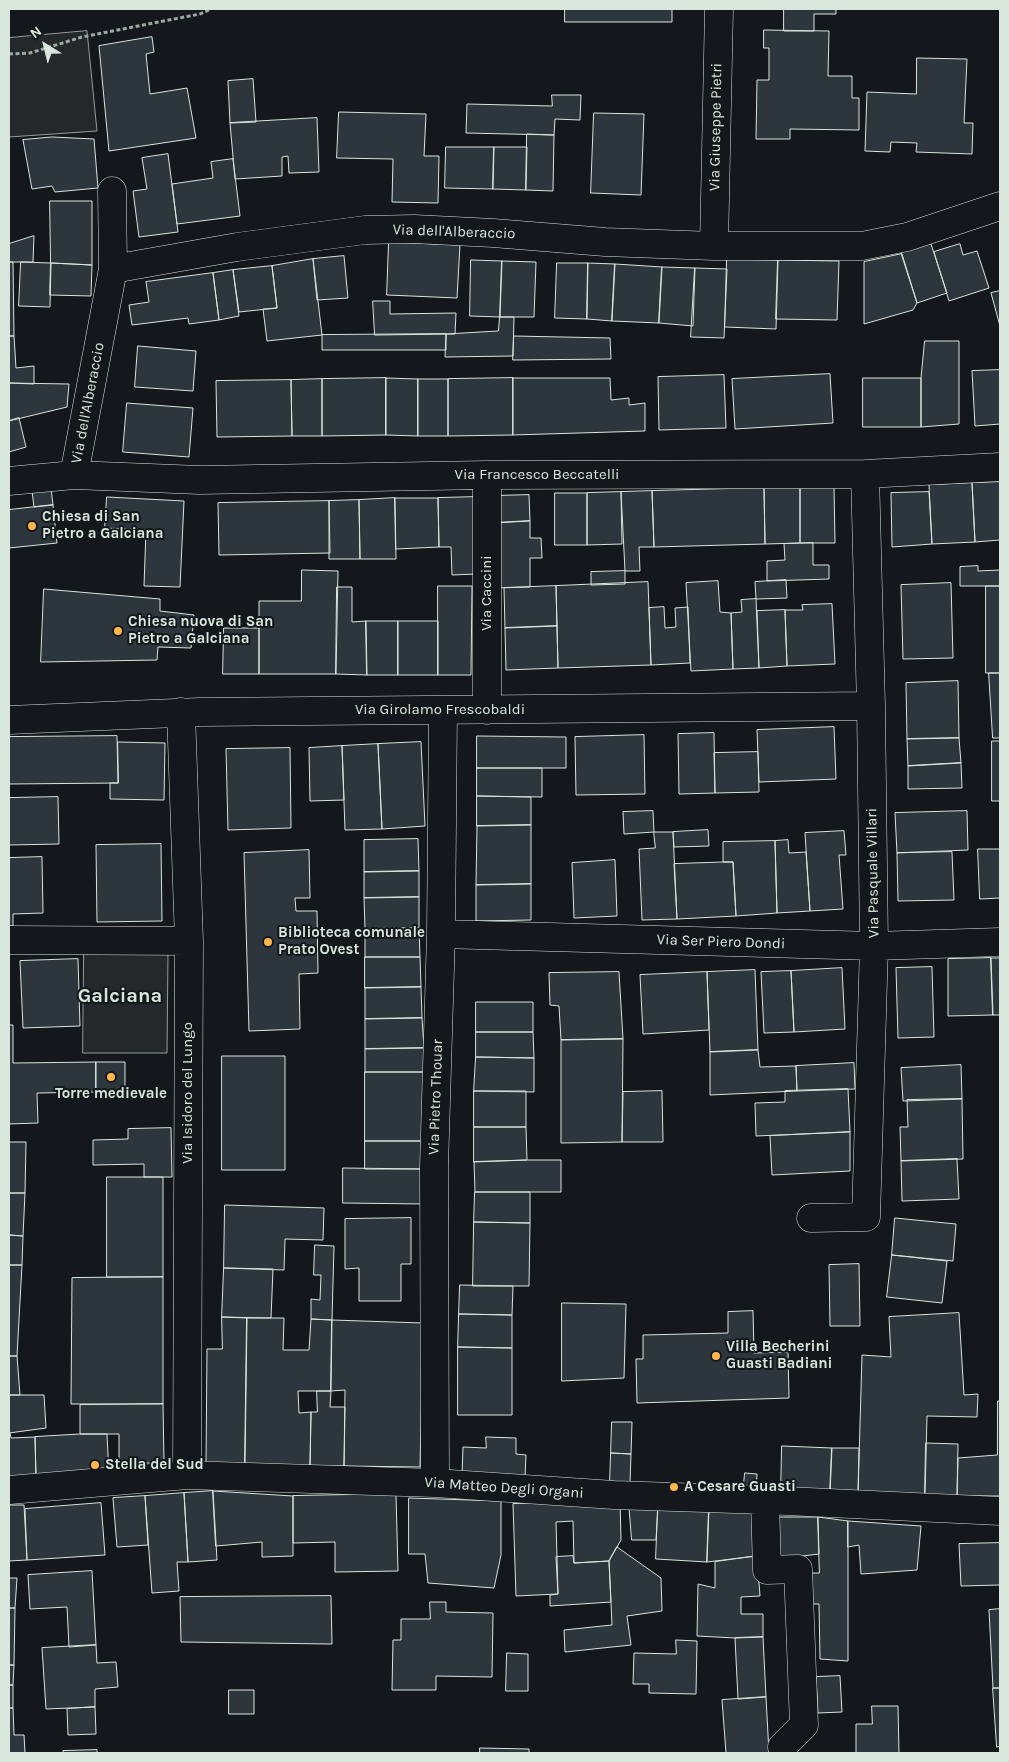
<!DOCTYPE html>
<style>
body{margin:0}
#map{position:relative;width:1009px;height:1762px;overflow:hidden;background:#14181c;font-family:Karla,sans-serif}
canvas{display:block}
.frame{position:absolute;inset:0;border:10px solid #d8e6dc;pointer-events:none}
.north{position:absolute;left:20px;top:20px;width:50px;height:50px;-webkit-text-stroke:4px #14181c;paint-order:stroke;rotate:324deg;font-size:14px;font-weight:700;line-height:20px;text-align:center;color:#d8e6dc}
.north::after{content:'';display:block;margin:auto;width:18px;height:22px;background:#d8e6dc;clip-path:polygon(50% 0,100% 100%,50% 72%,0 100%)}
</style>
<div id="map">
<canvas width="1009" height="1762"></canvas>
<div class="frame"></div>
<div class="north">N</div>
</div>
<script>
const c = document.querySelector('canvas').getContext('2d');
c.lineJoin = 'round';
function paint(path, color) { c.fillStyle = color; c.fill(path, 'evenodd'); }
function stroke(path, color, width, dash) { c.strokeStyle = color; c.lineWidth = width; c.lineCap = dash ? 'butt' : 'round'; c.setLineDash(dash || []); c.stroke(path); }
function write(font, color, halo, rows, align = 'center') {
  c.font = font + ' Karla,sans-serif'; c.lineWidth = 4; c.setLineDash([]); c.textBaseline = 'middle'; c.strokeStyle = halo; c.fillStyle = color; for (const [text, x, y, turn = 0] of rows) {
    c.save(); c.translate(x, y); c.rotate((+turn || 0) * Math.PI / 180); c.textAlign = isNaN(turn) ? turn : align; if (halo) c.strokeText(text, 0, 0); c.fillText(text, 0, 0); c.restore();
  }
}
const parking = new Path2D(`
 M87,31l10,100 -88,6v-99z
 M84,954h84l-1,99h-84z`);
const building = new Path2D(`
 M565,9h107v13h-107z
 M784,9h52v5h-22v17h-30z
 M764,30l65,1 -1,45h24v22h7v32l-69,-1v10h-34l1,-59h12v-32h-5z
 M152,37l2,15 -8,2 4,40 37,-6 9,50 -87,13 -10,-105z
 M917,58l50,1 -3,64h9l-1,31 -56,-2 1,-9 -26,-1 -1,10 -25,-1 2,-59 49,2z
 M253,79l3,43 -26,1 -2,-42z
 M552,95h29l-1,25 -25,-1 -1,16 -88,-2 1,-29 85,2z
 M339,112l87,2 -2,42h15l-1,47 -46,-1 1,-43 -56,-1z
 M594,113l50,1 -3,81 -50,-2z
 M317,118l2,54 -30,1 -1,-17 -6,1v19l-47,3 -5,-56z
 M527,134l27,1 -1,56 -27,-1z
 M52,137l42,2 4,49 -43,4 -3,-6 -20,3 -9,-49z
 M446,147h48l-1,42 -48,-1z
 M494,147h33l-1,43 -33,-1z
 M168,154l10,78 -39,5 -6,-46 14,-2 -5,-31z
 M233,159l7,57 -63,8 -5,-40 41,-6 -2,-16z
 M50,201h42v64l-41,-2z
 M34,236l-1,26h-24v-18z
 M930,241l17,52 -30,10 -17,-53z
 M389,242l71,3 -3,53 -70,-3z
 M960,244l3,11 14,-4 12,37 -40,13 -15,-49z
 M902,254l15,49 -4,7 -49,14v-62z
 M344,256l4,42 -31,2 -4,-41z
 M313,259l9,76 -55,6 -4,-32 14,-1 -5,-42z
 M727,259l51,1 -2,69 -51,-2z
 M471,260l31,1 -2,56 -30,-1z
 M778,260l61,1 -2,59 -61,-1z
 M502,261l34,1 -2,55h-34z
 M9,262h4l1,74h-5z
 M21,262l30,1 -1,44 -31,-1z
 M51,263l41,2 -1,31 -41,-1z
 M557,263h31l-1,56 -32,-1z
 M588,263l27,1 -3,57 -25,-2z
 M615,264l47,3 -3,56 -47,-2z
 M272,266l5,42 -38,4 -6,-42z
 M662,267l33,1 -2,58 -34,-3z
 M695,268l32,1 -3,69 -33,-1z
 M233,270l6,46 -20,4 -6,-47z
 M213,273l6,47 -30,4 -1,-6 -56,7 -3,-20 20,-3 -3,-20z
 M1000,291v35l-9,-33z
 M373,301h17v13l66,-1 -1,21 -80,1z
 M500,317h14l-1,39 -68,1 1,-23 52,-3z
 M446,334v16h-124v-15z
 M9,336h5l2,32 18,-2v18l-25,-1z
 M514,336l96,2 1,21 -98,1z
 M925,341h34v83l-38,3v-49z
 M138,346l58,5 -3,40 -58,-4z
 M1000,370v54l-25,2 -3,-55z
 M830,374l3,49 -98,6 -3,-50z
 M724,375l2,53 -67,2 -1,-53z
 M386,378l32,1v57l-32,-1z
 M386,378v57l-64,1v-57z
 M513,378v57l-65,1v-57z
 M513,378h97l1,22 18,-2v7l16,-2v28l-132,4z
 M863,378h58v49h-58z
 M322,379v57h-30l-1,-56z
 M418,379h30v57h-30z
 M291,380l1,56 -75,1 -1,-56z
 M9,383l60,1 -2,23 -58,14z
 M127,403l66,5 -4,49 -66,-5z
 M19,418l7,29 -17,5v-31z
 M1000,482v58l-25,2 -3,-59z
 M972,483l3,59 -43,2 -3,-59z
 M834,486l1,57h-35v-56z
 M800,487v56l-35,1 -1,-56z
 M51,488l2,17 -19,2 -2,-16z
 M764,488l1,56 -111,3 -2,-56z
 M652,491l2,56h-15l1,24h-15l-4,-79z
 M621,492l1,52 -35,1v-52z
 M929,492l3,52 -40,3 -1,-54z
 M555,493h32v52h-32z
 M529,495l1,26 -36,2 -1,-27z
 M107,497l77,4 -4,86 -36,-1 2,-56 -41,-2z
 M476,497l1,77 -25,1 -1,-28h-12l-1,-49z
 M395,498l1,61h-36l-1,-59z
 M395,498h43l1,49 -43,2z
 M359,500l1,59h-31v-58z
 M329,501l1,52 -111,2 -1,-52z
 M53,505l4,38 -48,5v-38z
 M530,521v17h11l1,20h-12v29l-35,1 -1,-65z
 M813,543v22h16v14l-62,2v-20l18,-1 -1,-16z
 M978,566v5l22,-1v16h-40v-19z
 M302,570l36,1 -2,103h-77v-73h42z
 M625,571v13l-34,1v-13z
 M786,580l1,18 -31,1 -1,-17z
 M718,581l2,31 11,1 2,56 -42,2 -5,-88z
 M648,582l3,83 -93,3 -2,-82z
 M951,583l2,75 -50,1 -2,-74z
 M438,586h34l-1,89h-33z
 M556,586l1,40 -52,2 -1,-40z
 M986,586h14v87h-14z
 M337,587h15v35l14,-1 1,54 -31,-1z
 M44,589l116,10v12l34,4 -3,33 -33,-1 -1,13 -116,2z
 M756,599l3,69 -26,1 -2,-56 11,-1 -1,-12z
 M832,604l3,60 -48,2 -2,-56h18l-1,-5z
 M664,607l1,21 11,-1 -1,-19 13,-1 2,56 -39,2 -2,-57z
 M785,610l2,56 -28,2 -2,-57z
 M366,621h32v54h-31z
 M398,621h40v54h-40z
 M557,626l1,42 -52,2 -1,-42z
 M224,628h35v46h-36z
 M989,673h11v65h-7z
 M958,681l1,57 -52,1 -1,-56z
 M834,727l2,52 -77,3 -2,-52z
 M714,733l1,60 -36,1 -1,-60z
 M644,735l1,59 -69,1 -1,-58z
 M117,736l1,47 -109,1v-47z
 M477,736l89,1v31h-89z
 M959,738l2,25 -53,3 -1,-27z
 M992,741h8v60h-8z
 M118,742l47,1 -1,57 -54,-1v-16h8z
 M421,742l4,84 -43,3 -4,-85z
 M378,744l4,85 -37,1 -3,-84z
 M342,746l2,54 -34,1 -1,-53z
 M290,748l1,80 -63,2 -2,-81z
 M758,752l1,40 -44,1 -1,-40z
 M961,763l1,25 -54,1v-23z
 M477,768h65v29l-65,-1z
 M477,796l54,1v28l-54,1z
 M58,797l1,47 -50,1v-47z
 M653,811l1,21 -30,2 -1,-22z
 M967,811l1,39 -71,3 -2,-40z
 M531,825v59l-55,1 1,-59z
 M708,830l1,16 -35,1 -1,-15z
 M844,831l2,24h-7l4,54 -33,2 -5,-78z
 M654,832h19l4,87 -35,1 -3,-71 16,-1z
 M418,839l1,32 -55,1v-32z
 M788,840l1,13 17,-1 4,59 -33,2 -2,-72z
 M775,841l2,72 -41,3 -3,-54h-10v-20z
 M161,844l1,77 -65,1 -1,-77z
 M978,849h22v49l-20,1z
 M309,850l1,48h-15l1,13h21l1,62 -19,1 1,55 -51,2 -5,-178z
 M952,852l2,48 -56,1 -1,-48z
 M42,857l1,56 -30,1v12h-4v-68z
 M615,860l2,56 -43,2 -2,-55z
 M723,862h10l3,54 -59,3 -3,-55z
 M419,871v26l-55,1v-26z
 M531,884v36l-55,1v-36z
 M419,897v31l-54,1 -1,-31z
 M419,928l1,29h-55v-28z
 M365,957h55l1,30 -56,1z
 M991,958l2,57 -45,1v-57z
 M991,958h9v57h-7z
 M78,959l2,67 -57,2 -3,-67z
 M932,967l2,70 -36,1 -2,-70z
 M842,968l3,61 -51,3 -3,-61z
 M755,970l3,80 -48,2 -3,-80z
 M791,971l3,61 -30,1 -3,-61z
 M619,972l4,67 -62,1 -2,-34 -9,-1 -1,-32z
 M707,972l2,58 -66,4 -3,-59z
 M421,987l1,31 -57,1v-31z
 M476,1002h57v30h-57z
 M422,1018l2,30 -59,1v-30z
 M9,1025h4v38l83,-1v30l-59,1 1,30 -29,1z
 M476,1032h57l1,26 -58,-1z
 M623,1039l-1,103 -61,1v-103z
 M424,1048v24h-59v-23z
 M758,1050l2,17 36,-1 1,25 -87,4v-43z
 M222,1056h63v114h-63z
 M476,1057l58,1v34l-60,-1z
 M96,1062h29v30h-29z
 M854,1063l1,26 -58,2 -1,-25z
 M961,1065l1,34 -59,2 -2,-33z
 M365,1072h59v69h-59z
 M848,1089l2,43 -94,4 -1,-33 30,-1v-11z
 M474,1091h52v36h-52z
 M662,1091l1,51h-41l1,-50z
 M962,1099l1,60 -62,2 -1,-34h8l-1,-27z
 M474,1127h52l1,33 -53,2z
 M171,1128l1,49h-28v-13l-51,1v-25l35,-1v-10z
 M850,1132v39l-78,4 -2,-39z
 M365,1141h59v28h-59z
 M9,1142h17l-1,51h-16z
 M957,1159l2,40 -57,2 -1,-40z
 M527,1160h34v32h-86l-1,-30z
 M343,1168l81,1v35l-81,-1z
 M107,1177h56v100h-56z
 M475,1192h55v31l-56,-1z
 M9,1193h16l-2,43 -14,-1z
 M225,1205l99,3 -1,32 -38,-1 -1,31 -60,-2z
 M411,1218v46h-10v37h-42v-33l-14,1v-50z
 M895,1218l61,6 -3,37 -61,-6z
 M474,1222l56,1 -1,63h-56z
 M9,1235l14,1 -1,29h-13z
 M315,1245l19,1 -2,74 -21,-1v-20l9,1 1,-25h-7z
 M892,1255l55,6 -5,42 -55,-6z
 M859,1264l1,62h-30l-1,-61z
 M9,1265h13l-5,91h-8z
 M224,1268l49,1 -2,49 -49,-1z
 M163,1277v127h-92l1,-126z
 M460,1285l53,1 -1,29 -53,-1z
 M562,1303l64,1 -2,74 -62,3z
 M753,1311l1,42 34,-1 1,46 -152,5 -1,-44h7v-24l85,-2v-21z
 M959,1313l5,82 14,-1 -1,23 -50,-1 -2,79 -67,-1 4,-139 29,2 -2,-40z
 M459,1314l53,1v33l-54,-1z
 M222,1317l25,1 -2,147 -39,-1 1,-115h15z
 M247,1318h37l-1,32h26l2,-31 21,1 -1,71h-33l1,22 12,-1 -1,54 -65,-1z
 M332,1320l91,3 -3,144 -76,-1 1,-76 -14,1z
 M458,1347l54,1v67h-54z
 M9,1356h8l3,39h-11z
 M317,1391h14l-1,16h15l-1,59h-34l1,-54h6z
 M9,1395h35l2,33 -37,5z
 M998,1401h2v95h-43l1,-38 39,-3z
 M163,1404l1,59h-45v-29h-39v-29z
 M612,1422h20l-1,32 -20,-1z
 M9,1433h1l1,5 24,-1 1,41 -27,2z
 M80,1434h27l2,41 -73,3 -1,-41z
 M486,1437l30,1v16l10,1 -1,22 -63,-2 1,-28 23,1z
 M926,1443l32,1 -1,52 -32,-1z
 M782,1446l50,2 -2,46 -49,-1z
 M832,1448h27l-1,46h-28z
 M611,1453l20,1 -1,29 -20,-1z
 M745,1473l12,1 -1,20h-13z
 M213,1491l80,5v60l-31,1v-15l-46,4z
 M213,1491l4,69 -29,2 -4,-69z
 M184,1493l4,69h-11l2,29 -27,2 -7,-97z
 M396,1494l2,77 -63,1v-30l-42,1v-47z
 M145,1496l3,49 -31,2 -4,-49z
 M409,1498l92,3v54l-7,33 -66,-5 -3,-29h-16z
 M620,1500l1,40 -12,21 -35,2 -1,-42 -17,1 2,72 -42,2 -3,-92z
 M101,1503l4,52 -78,5 -2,-51z
 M629,1503l29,4 -2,33h-24z
 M9,1505h15l3,55 -18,1z
 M658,1507l51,2 -2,53 -51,-3z
 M709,1509h51l-3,47 -50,6z
 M777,1517h41l1,37 -41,5z
 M818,1517l30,4v140l-28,-2 -1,-55h-8l-2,-31h10z
 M848,1521l73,5 -4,44 -56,4 -2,-29 -11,2z
 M1000,1543v42l-39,1 -2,-42z
 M617,1547l44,31 1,33 -35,5 4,29 -66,7 -1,-22 48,-5 -3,-64z
 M573,1556l1,7 35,-2 2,41 -61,4v-11l8,-1 -2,-37z
 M757,1556l3,40 -19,1v17h22v23l-28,1 -38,-2 1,-52 17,4v-26z
 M92,1571l4,74 -27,2 -2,-40 -37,2 -2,-34z
 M9,1578h8l-2,30h-6z
 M331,1596l1,48 -151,-2 -1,-45z
 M430,1602h16v10l47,1 -1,64 -56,-1v14h-44l1,-50h8v-21h29z
 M9,1608h6l-1,57h-5z
 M1000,1609v79h-7l-4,-78z
 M763,1637l3,60 -28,2 -3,-61z
 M676,1640l21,1 -1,53 -47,-1v-9h-16l1,-31 42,1z
 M96,1645l1,18 19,-1 2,25 -23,2v18l-49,2 -4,-61z
 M507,1653l21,1v37h-22z
 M9,1665h5l-1,20h-4z
 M840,1676l2,36 -24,1 -2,-36z
 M9,1685h4v23h-4z
 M993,1688h7v58l-3,1z
 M229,1690h25v24h-25z
 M766,1697l3,56h-43l-4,-53z
 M872,1706h26l1,47h-43v-29h16z
 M95,1707l1,27 -28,1 -1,-26z
 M9,1708h4l1,27h10l1,18h-16z
 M480,1748l49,1v4h-49z
 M97,1750v3h-34v-2z`);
const path = new Path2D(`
 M9,54l21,-1 52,-16 118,-23 11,-5`);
const minor = new Path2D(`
 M112,191l1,78
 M714,246l5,-237
 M74,475l39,-206 124,-22 128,-17 49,-1 79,4 112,9 109,4h148l45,-9 93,-31
 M487,475v235
 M9,481l65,-6 126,5 287,-5 378,-1 135,-7
 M181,712l8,229 -2,534
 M9,720l191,-8 671,-6
 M441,934l433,12 126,-4
 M9,940l180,1
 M811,1218l55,-1 8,-271 -3,-240 -6,-232
 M435,1483l-1,-316 7,-233 2,-223
 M9,1490l178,-15 248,8 179,12 151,5 235,11
 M765,1500l2,70 31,-1 6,156 -22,22`);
const markers = [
 [32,526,5,"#ffb74d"],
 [118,631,5,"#ffb74d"],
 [268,942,5,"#ffb74d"],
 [111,1077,5,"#ffb74d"],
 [716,1356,5,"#ffb74d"],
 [95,1465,5,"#ffb74d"],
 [674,1487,5,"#ffb74d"]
];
const streetNames = [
 ["Via Giuseppe Pietri",716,127,-89],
 ["Via dell'Alberaccio",454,232,2],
 ["Via dell'Alberaccio",88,403,-79],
 ["Via Francesco Beccatelli",537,475],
 ["Via Caccini",487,593,-90],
 ["Via Girolamo Frescobaldi",440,710],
 ["Via Pasquale Villari",873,873,-91],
 ["Via Ser Piero Dondi",721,942,2],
 ["Via Isidoro del Lungo",188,1093,-90],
 ["Via Pietro Thouar",436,1097,-88],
 ["Via Matteo Degli Organi",504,1488,4]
];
const poiNames = [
 ["Chiesa di San",42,517],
 ["Pietro a Galciana",42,534],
 ["Chiesa nuova di San",128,622],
 ["Pietro a Galciana",128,639],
 ["Biblioteca comunale",278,933],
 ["Prato Ovest",278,950],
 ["Torre medievale",111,1094,"center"],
 ["Villa Becherini",726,1347],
 ["Guasti Badiani",726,1364],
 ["Stella del Sud",105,1465],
 ["A Cesare Guasti",684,1487]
];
const districtNames = [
 ["Galciana",120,996]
];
paint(parking, '#24282b');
stroke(parking, '#939e99', 1);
paint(building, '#2c363c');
stroke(building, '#d8e6dc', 1);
stroke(minor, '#d8e6dc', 29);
stroke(path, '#9da8a2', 3, [4, 2.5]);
stroke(minor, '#14181c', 28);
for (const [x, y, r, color] of markers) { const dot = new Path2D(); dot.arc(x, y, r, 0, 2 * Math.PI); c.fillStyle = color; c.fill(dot); stroke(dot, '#14181c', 2); }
write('15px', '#d8e6dc', '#14181c', streetNames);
write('bold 15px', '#d8e6dc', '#14181c', poiNames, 'left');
write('bold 20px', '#d8e6dc', '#14181c', districtNames);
</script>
